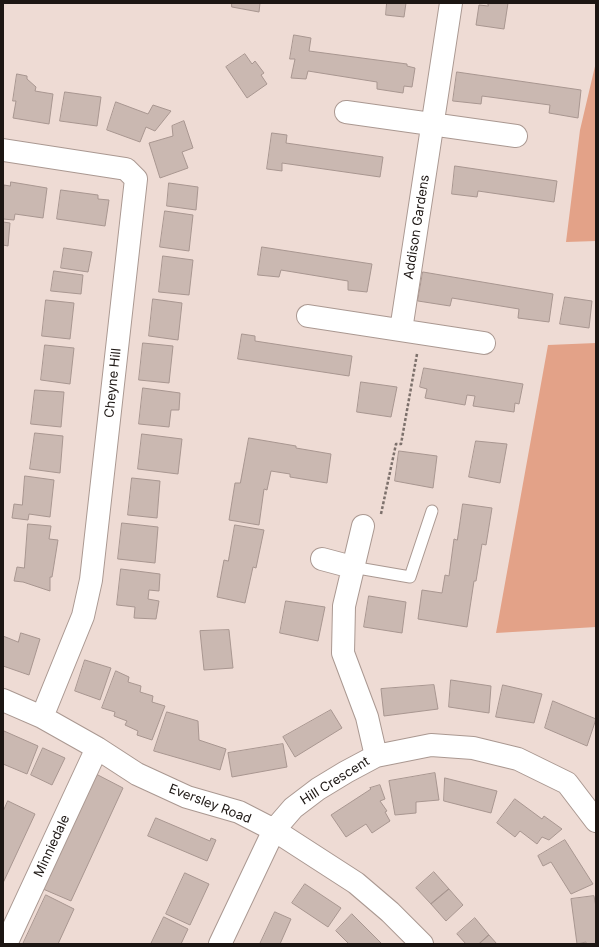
<!DOCTYPE html>
<style>
body{margin:0}
#map{position:relative;width:599px;height:947px;overflow:hidden;background:#eedbd4;font-family:Inter,sans-serif}
canvas{display:block}
.frame{position:absolute;inset:0;border:4px solid #1c1613;pointer-events:none}
</style>
<div id="map">
<canvas width="599" height="947"></canvas>
<div class="frame"></div>
</div>
<script>
const c = document.querySelector('canvas').getContext('2d');
c.lineJoin = 'round';
function paint(path, color) { c.fillStyle = color; c.fill(path, 'evenodd'); }
function stroke(path, color, width, dash) { c.strokeStyle = color; c.lineWidth = width; c.lineCap = dash ? 'butt' : 'round'; c.setLineDash(dash || []); c.stroke(path); }
function write(font, color, halo, rows, align = 'center') {
  c.font = font + ' Inter,sans-serif'; c.lineWidth = 3.5; c.setLineDash([]); c.textBaseline = 'middle'; c.strokeStyle = halo; c.fillStyle = color; for (const [text, x, y, turn = 0] of rows) {
    c.save(); c.translate(x, y); c.rotate((+turn || 0) * Math.PI / 180); c.textAlign = isNaN(turn) ? turn : align; if (halo) c.strokeText(text, 0, 0); c.fillText(text, 0, 0); c.restore();
  }
}
const green = new Path2D(`
 M596,62v179l-30,1 14,-112z
 M596,343v284l-100,6 52,-288z`);
const building = new Path2D(`
 M232,3h28l-1,9 -27,-5z
 M387,3h19l-2,14 -18,-2z
 M488,3h20l-4,26 -28,-4 3,-20 9,1z
 M294,35l17,3 -2,13 98,13v2l8,2 -3,19 -8,-1 -1,7 -26,-4v-7l-69,-11 -2,8 -15,-1 4,-19h-5z
 M245,54l7,10 3,-3 9,12 -3,2 6,9 -20,14 -21,-31z
 M457,72l124,18 -3,28 -29,-5 1,-8 -68,-9 -1,8 -28,-3z
 M17,74l10,2v3l9,8 -1,4 18,3 -4,30 -36,-6 3,-17h-3z
 M65,92l36,5 -4,29 -37,-5z
 M116,102l32,12 5,-9 18,6 -16,20 -9,-4 -6,15 -33,-12z
 M184,121l9,27 -11,4 6,16 -28,10 -11,-35 24,-7 -1,-10z
 M272,133l15,2 -1,8 97,14 -3,20 -98,-14v8l-15,-2z
 M455,166l102,15 -3,21 -76,-11 -1,6 -25,-3z
 M11,182l36,6 -4,30 -28,-4 -1,6 -11,-1v-24l1,-10 6,1z
 M169,183l29,4 -2,23 -29,-4z
 M61,190l37,5v4l11,1 -4,26 -48,-7z
 M165,211l28,4 -4,36 -29,-4z
 M3,222l7,1 -2,23 -5,-1z
 M262,247l110,17 -5,28 -19,-2v-9l-67,-11 -2,7 -21,-2z
 M64,248l28,4 -4,20 -27,-4z
 M163,256l30,4 -4,35 -30,-3z
 M54,271l29,4 -2,19 -30,-3z
 M423,272l130,22 -4,28 -31,-4 1,-9 -67,-11 -2,8 -32,-5z
 M565,297l27,4 -3,27 -29,-4z
 M153,299l29,4 -4,37 -29,-4z
 M46,300l28,3 -4,36 -28,-3z
 M242,334l13,2v5l97,15 -3,20 -111,-17z
 M143,343l30,3 -4,37 -30,-3z
 M45,345l29,3 -4,36 -29,-4z
 M424,368l99,16 -4,20 -4,-1 -1,9 -41,-6 2,-10 -8,-1 -2,10 -40,-7 2,-9 -7,-2z
 M361,382l36,5 -6,30 -34,-5z
 M143,388l37,5 -1,17h-8l-2,17 -30,-3z
 M35,390l29,2 -3,35 -30,-3z
 M35,433l28,3 -3,37 -30,-4z
 M142,434l40,5 -4,35 -40,-5z
 M249,438l47,8v2l35,6 -4,29 -37,-6v-3l-19,-3 -4,19 -3,-1 -5,36 -30,-5 6,-37h5z
 M476,441l31,3 -7,39 -31,-6z
 M399,451l38,5 -4,32 -38,-7z
 M25,476l29,4 -4,37 -21,-3 -1,6 -16,-2 2,-14 8,1z
 M132,478l28,3 -3,37 -29,-3z
 M463,504l29,4 -6,37 -4,-1 -6,37h-2l-7,46 -49,-8 4,-29 20,3 3,-18 4,1 5,-37 3,1z
 M122,523l36,4 -3,36 -37,-4z
 M28,524l23,2 -2,13 9,1 -6,37h-2v14l-27,-9 -9,-1 3,-14 7,1z
 M235,525l29,5 -8,38 -3,-1 -8,36 -28,-6 7,-37 4,1z
 M121,569l39,5 -1,17 -10,-1 -1,9 11,2 -3,18 -22,-1 1,-11 -18,-2z
 M369,596l37,6 -4,31 -38,-6z
 M286,601l39,6 -7,34 -38,-8z
 M229,630l4,38 -29,2 -4,-39z
 M21,633l19,6 -11,36 -26,-9v-30l15,6z
 M85,660l26,8 -11,32 -25,-9z
 M116,671l13,6 -1,5 13,4 -1,6 13,4 -1,6 13,4 -13,34 -15,-5 1,-4 -13,-6 2,-4 -13,-5 1,-4 -13,-4z
 M451,680l40,6 -2,27 -40,-6z
 M434,685l4,24 -54,7 -3,-27z
 M503,685l39,9 -8,29 -38,-6z
 M553,701l43,18 -9,27 -42,-18z
 M331,710l11,18 -47,29 -12,-20z
 M167,712l31,9 1,19 27,9 -6,21 -66,-19z
 M4,731l34,15 -11,28 -24,-10z
 M283,744l4,23 -55,10 -4,-24z
 M43,748l22,10 -13,27 -21,-10z
 M435,773l4,27 -23,2v11l-21,2 -6,-34z
 M96,774l27,14 -52,113 -28,-12z
 M445,778l52,13 -6,22 -47,-12z
 M380,785l5,14 -5,2 7,10 -2,1 5,9 -18,12 -6,-9 -20,13 -15,-22 40,-26 -1,-1z
 M515,799l27,20 2,-3 18,13 -13,11 -7,-3 -5,7 -17,-13 -5,6 -18,-14z
 M8,801l27,13 -32,69v-71z
 M156,818l54,23 1,-3 5,2 -9,21 -59,-25z
 M565,840l28,44 -22,10 -20,-32 -8,4 -5,-10z
 M434,872l15,17 -18,15 -15,-16z
 M185,873l24,11 -19,41 -24,-11z
 M305,884l36,24 -13,19 -36,-24z
 M449,889l14,16 -17,16 -15,-17z
 M46,895l28,14 -16,35h-35z
 M594,896l2,11v37h-10v-2l-9,2 -6,-45z
 M275,912l16,7 -11,25h-20z
 M352,914l30,30h-33l-13,-13z
 M164,917l24,12 -7,15h-30z
 M475,918l14,17 -10,9h-13l-9,-10z
 M489,935l8,9h-18z`);
const path = new Path2D(`
 M381,514l15,-70h5l16,-90`);
const lane = new Path2D(`
 M352,567l58,10 22,-66`);
const street = new Path2D(`
 M346,112l170,24
 M3,150l123,19 10,10 -45,401 -8,36 -41,101
 M308,316l176,27
 M401,330l50,-327
 M363,526l-19,80 -1,47 24,64 9,39
 M322,559l30,8
 M3,700l39,17 55,31 40,26 50,23 52,15 35,18 82,53 34,29 32,32
 M6,944l91,-196
 M220,944l54,-114 19,-22 25,-19 28,-17 30,-16 55,-11 42,3 45,11 49,24 29,38`);
const streetNames = [
 ["Addison Gardens",417,227,-81],
 ["Cheyne Hill",113,383,-84],
 ["Hill Crescent",335,781,-32],
 ["Eversley Road",210,804,21],
 ["Minniedale",52,846,-65]
];
paint(green, '#e3a288');
paint(building, '#cab8b1');
stroke(building, '#a89690', 1);
stroke(lane, '#aa9891', 13);
stroke(street, '#aa9891', 24);
stroke(path, '#7c706b', 2.5, [3, 2]);
stroke(lane, '#fff', 11);
stroke(street, '#fff', 22);
write('13px', '#1c1613', '#fff', streetNames);
</script>
